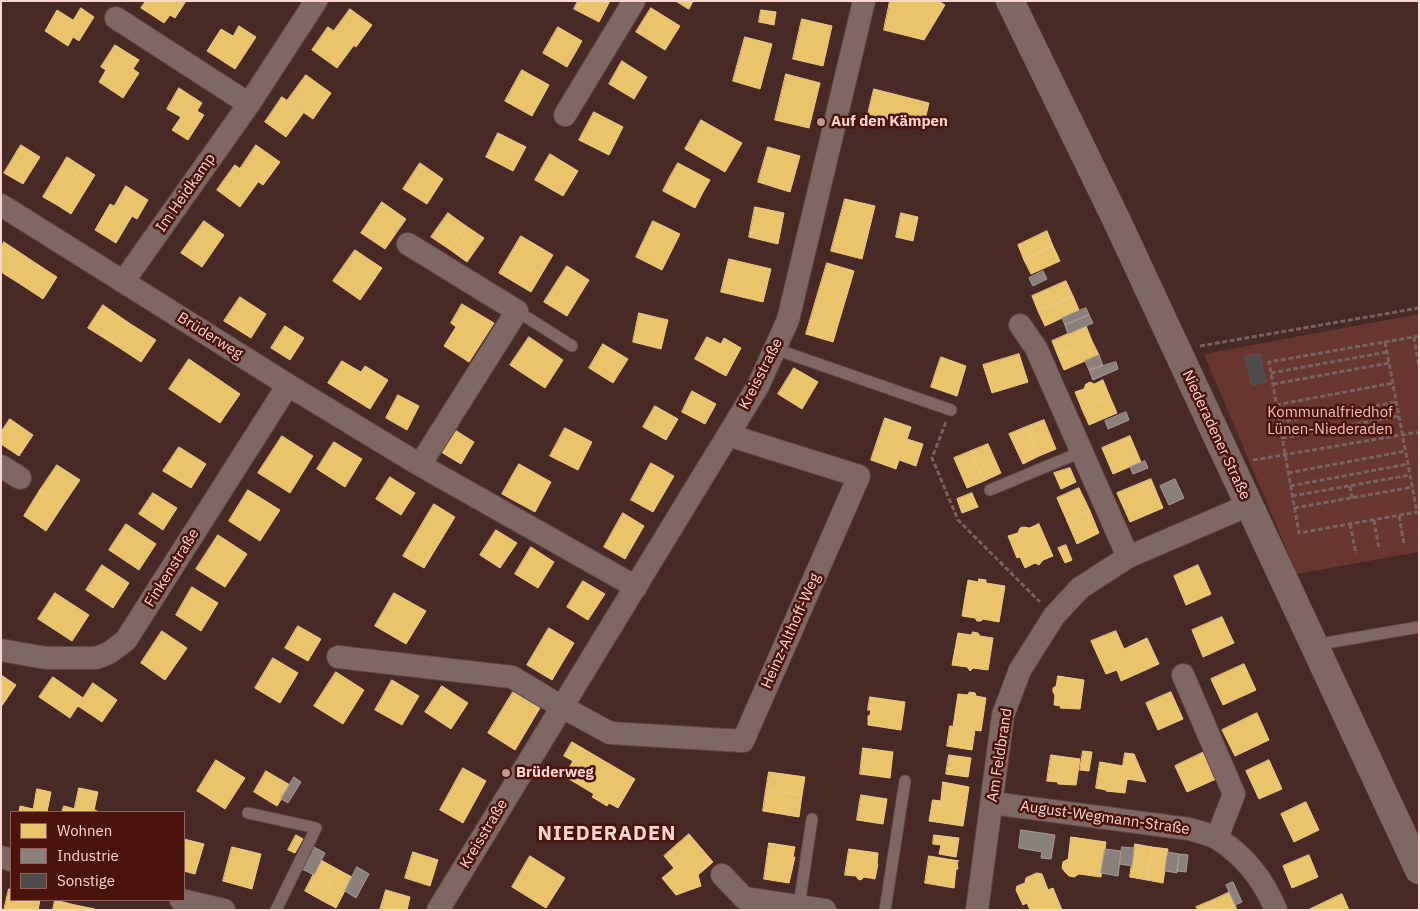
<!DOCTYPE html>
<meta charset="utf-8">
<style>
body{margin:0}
#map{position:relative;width:1420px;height:911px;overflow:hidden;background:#472925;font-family:"IBM Plex Sans",sans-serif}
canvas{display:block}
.frame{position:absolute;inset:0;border:2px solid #fbd6cf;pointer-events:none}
.legend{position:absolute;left:10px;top:811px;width:175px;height:90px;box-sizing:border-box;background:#4a130c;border:1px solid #91615a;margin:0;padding:6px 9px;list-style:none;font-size:15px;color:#fbd6cf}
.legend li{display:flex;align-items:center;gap:10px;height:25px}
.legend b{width:25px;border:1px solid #91615a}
</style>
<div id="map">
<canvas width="1420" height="911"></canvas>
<div class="frame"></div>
<ul class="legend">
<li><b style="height:14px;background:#e9c46a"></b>Wohnen</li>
<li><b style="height:14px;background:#8a817c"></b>Industrie</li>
<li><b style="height:14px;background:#4d4b4b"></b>Sonstige</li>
</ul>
</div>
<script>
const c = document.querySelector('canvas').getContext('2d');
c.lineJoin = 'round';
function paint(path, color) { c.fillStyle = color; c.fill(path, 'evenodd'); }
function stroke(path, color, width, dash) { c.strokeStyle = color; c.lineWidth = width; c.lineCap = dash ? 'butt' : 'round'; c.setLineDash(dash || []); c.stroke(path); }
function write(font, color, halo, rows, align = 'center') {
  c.font = font + ' "IBM Plex Sans",sans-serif'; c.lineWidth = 5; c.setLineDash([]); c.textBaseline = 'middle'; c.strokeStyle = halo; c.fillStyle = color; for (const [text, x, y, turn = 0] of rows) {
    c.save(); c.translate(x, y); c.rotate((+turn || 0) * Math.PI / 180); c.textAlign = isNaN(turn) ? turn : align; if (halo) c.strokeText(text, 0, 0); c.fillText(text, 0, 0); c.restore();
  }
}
const green = new Path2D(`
 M1419,314v238l-122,22 -93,-220z`);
const homes = new Path2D(`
 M146,1h40l-11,17 -5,-3 -6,8 -23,-15z
 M578,1h32l-11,21 -25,-13z
 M676,1h17l-4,8z
 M890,1h48l7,4 -21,35 -40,-10z
 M81,8l13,9 -15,24 -6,-4 -5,9 -23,-15 12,-21 16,10z
 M651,8l29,18 -15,24 -29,-18z
 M350,9l22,16 -16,22 -22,-16z
 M761,10l15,2 -2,13 -15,-3z
 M802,19l30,7 -9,40 -30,-7z
 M239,26l17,11 -21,32 -28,-18 14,-22 12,7z
 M328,27l26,18 -17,23 -25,-18z
 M558,27l24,14 -15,26 -24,-14z
 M745,37l27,7 -12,45 -27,-8z
 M115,45l24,15 -6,9 6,4 -16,25 -24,-16 7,-12 -5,-3z
 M622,61l25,16 -13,22 -25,-15z
 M522,70l27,15 -17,31 -27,-15z
 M786,74l34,9 -11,45 -34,-8z
 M306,75l25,18 -18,26 -26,-18z
 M179,88l23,15 -5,8 7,4 -16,25 -16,-10 9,-13 -14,-8z
 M874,89l55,14 -6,25 -55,-14z
 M282,97l22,15 -18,25 -21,-15z
 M594,112l29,15 -14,28 -30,-15z
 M701,120l41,23 -17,29 -40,-23z
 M498,133l28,14 -13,24 -27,-14z
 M21,145l19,12 -17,27 -19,-11z
 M256,145l24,17 -17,23 -23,-16z
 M768,147l32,9 -10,36 -32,-10z
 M550,154l28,17 -15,25 -28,-16z
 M67,157l14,9 -24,39 -14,-8z
 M420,163l23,16 -16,25 -24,-15z
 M678,163l32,17 -8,14 -32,-17z
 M235,165l23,17 -18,25 -23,-17z
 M81,166l14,9 -24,39 -14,-9z
 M670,177l32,17 -7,14 -32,-17z
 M126,186l22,14 -11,19 -5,-3 -16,27 -21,-13 15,-26 4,2z
 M845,199l30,7 -13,53 -31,-8z
 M382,202l24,17 -21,30 -24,-16z
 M755,207l29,6 -6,31 -29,-7z
 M448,213l18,13 -17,23 -18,-12z
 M901,213l17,4 -5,24 -17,-4z
 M204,221l20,14 -22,32 -21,-14z
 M653,221l27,13 -18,36 -26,-13z
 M466,226l18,12 -17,24 -18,-13z
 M1047,231l6,15 -29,14 -6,-15z
 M521,236l32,19 -22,37 -32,-19z
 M4,242l27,18 -14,22 -16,-10v-25z
 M1053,246l7,15 -29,13 -7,-14z
 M355,250l27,18 -22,32 -27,-19z
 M729,259l42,10 -8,33 -42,-10z
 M31,260l26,17 -14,22 -26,-17z
 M827,263l27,8 -21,71 -27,-8z
 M567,266l22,14 -22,36 -23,-14z
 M1066,281l7,15 -35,15 -6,-15z
 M1073,296l6,14 -34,16 -7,-15z
 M240,297l26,17 -15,24 -27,-17z
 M462,304l32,19 -25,39 -25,-16 12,-19 -5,-4z
 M103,305l26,18 -14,22 -27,-17z
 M639,313l29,7 -7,29 -28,-7z
 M129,323l27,17 -15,22 -26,-17z
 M285,326l19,12 -14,22 -19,-12z
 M1086,326l6,15 -34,15 -6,-15z
 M529,337l34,23 -18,28 -35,-23z
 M707,337l14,7 3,-6 17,10 -15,28 -31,-17z
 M1092,341l7,14 -35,15 -6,-14z
 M603,344l25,15 -15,24 -24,-15z
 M1019,354l9,28 -36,11 -9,-28z
 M941,357l25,9 -9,30 -26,-9z
 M189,359l51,35 -20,29 -51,-34z
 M342,361l19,11 4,-6 23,14 -18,29 -42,-26z
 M794,368l24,14 -16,27 -24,-15z
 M1103,380l7,17 -28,12 -7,-17 9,-3 2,-5 4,-2 4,2z
 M692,391l24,13 -11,20 -23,-12z
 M398,395l21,11 -12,24 -21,-12z
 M1110,397l7,16 -28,12 -7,-16z
 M655,406l23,13 -12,21 -23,-13z
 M885,418l26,9 -4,12 16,5 -7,22 -17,-6 -3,9 -25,-9z
 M10,419l23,16 -14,21 -18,-12v-12z
 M1044,420l12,29 -17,7 -13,-29z
 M1026,427l13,29 -16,8 -14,-30z
 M565,428l27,14 -14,28 -28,-14z
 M455,430l19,12 -13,22 -20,-12z
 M282,436l31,20 -23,37 -32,-20z
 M1130,436l11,26 -28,12 -11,-26z
 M334,442l28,17 -17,28 -28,-18z
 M988,444l13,29 -17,8 -13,-30z
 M179,447l27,17 -15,24 -28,-17z
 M971,451l13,30 -17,7 -13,-30z
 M651,463l23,13 -21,36 -22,-12z
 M519,464l32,18 -16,30 -33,-18z
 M57,465l23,15 -17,25 -23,-15z
 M1070,468l6,14 -15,7 -7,-16z
 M390,477l25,16 -14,22 -25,-16z
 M1151,479l12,29 -33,14 -13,-29z
 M1079,488l11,23 -23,10 -10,-23z
 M40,490l23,15 -17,26 -22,-15z
 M248,490l32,20 -20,31 -31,-20z
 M153,493l24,15 -14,22 -24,-16z
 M972,493l6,14 -16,6 -5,-14z
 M434,504l21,13 -31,51 -21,-12z
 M1090,511l9,22 -22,11 -10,-23z
 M623,513l21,13 -19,33 -21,-12z
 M126,524l30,20 -17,26 -30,-20z
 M1039,524l14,32 -10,4 -4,5 -4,-2 -10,5 -5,-11 -3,1 -9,-22 10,-3 2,-5 4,-1 5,1z
 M496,530l21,13 -17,25 -20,-13z
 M218,535l29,19 -22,33 -29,-18z
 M1066,545l6,15 -7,3 -7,-15z
 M531,547l23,15 -16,26 -23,-14z
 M102,565l27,18 -16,25 -27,-18z
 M1198,565l13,29 -25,11 -12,-29z
 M979,579l7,1v3l19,3 -6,36 -16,-3 -2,2h-4l-2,-3 -13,-2 6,-36 10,2z
 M583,581l22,13 -17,26 -21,-13z
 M192,587l26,16 -17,28 -25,-16z
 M55,593l34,22 -17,26 -34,-22z
 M394,593l32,18 -20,33 -31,-18z
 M1222,617l12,26 -31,14 -11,-27z
 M298,626l23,13 -13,22 -23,-13z
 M549,628l25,15 -22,37 -25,-15z
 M162,631l25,17 -22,32 -24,-17z
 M1116,631l8,18 23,-11 12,26 -38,17 -4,-11 -11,4 -15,-33z
 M973,632l5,1 2,3 13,2 -5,32 -15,-2 -3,3 -3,-4 -15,-2 6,-32 13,2z
 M273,658l25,15 -18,30 -25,-15z
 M1244,664l12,26 -33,15 -12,-26z
 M336,672l28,18 -21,34 -29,-18z
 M1,675l15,10 -15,22z
 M1058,676l26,4 -4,29 -20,-1 1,-2 -7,-1 1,-10 -2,-3v-4l3,-2z
 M53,677l30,21 -13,20 -31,-21z
 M392,680l27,16 -17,29 -27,-15z
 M93,683l24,17 -15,22 -24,-16z
 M442,686l26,17 -17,26 -26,-17z
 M513,692l27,16 -25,42 -27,-17z
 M970,692l5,1 1,3 10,2 -5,33 -28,-4 5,-33 9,1z
 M1171,692l12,27 -25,11 -12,-27z
 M870,697l35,5 -4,28 -33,-5v-9l2,-1 1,-5h-3z
 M1257,713l12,27 -34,16 -13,-26z
 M950,726l25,4 -3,20 -25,-4z
 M572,742l63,37 -17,29 -9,-5 -2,3 -15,-9 2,-3 -30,-18 9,-15 -9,-5z
 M863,748l30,4 -3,26 -30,-4z
 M1083,751l9,1 -3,19 -9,-1z
 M1204,752l12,27 -29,13 -12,-26z
 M1125,753l9,1 12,28 -19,-3 2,-12 -6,-1z
 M949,755l22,3 -3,19 -22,-3z
 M1051,755l29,4 -4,26 -18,-1v-2l-11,-1z
 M216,760l29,18 -20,31 -28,-18z
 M1269,760l13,29 -23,10 -13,-28z
 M1100,762l29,5 -4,26 -19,-2v-1l-10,-2z
 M463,768l23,13 -23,42 -23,-13z
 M266,771l24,14 -13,21 -23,-14z
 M769,772l36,5 -3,18 -36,-5z
 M943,782l26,5 -6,39 -34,-5 3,-17 8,2z
 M79,788l19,4 -4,18 6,2h-26z
 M37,789l14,3 -4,20h-28l1,-6 13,3z
 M766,790l36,5 -3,22 -36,-6z
 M861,795l26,4 -4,25 -26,-4z
 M933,800l8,1 -1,5 -8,-2z
 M1306,802l13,28 -25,12 -13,-28z
 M64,806l11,3 -1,3h-12z
 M689,834l24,28 -15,13 3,11 -25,9 -14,-17 12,-10 -10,-12z
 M296,835l7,4 -8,14 -7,-3z
 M934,835l25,3 -3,19 -17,-3 2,-9 -8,-1z
 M1071,837l35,5 -5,35 -22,-3 -5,3 -5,-1 -4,-4 -3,-4 1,-6 5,-3z
 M184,839l20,5 -9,30 -11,-3z
 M769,843l26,4 -2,10h2l-6,26 -25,-4z
 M1135,844l17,3 -5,33 -17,-3z
 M232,847l29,7 -9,35 -29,-8z
 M1152,847l16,2 -5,34 -16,-3z
 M849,849l29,4 -1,11h1l-3,15 -11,-2 -3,3 -3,-1 -2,-3 -11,-1z
 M413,852l25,8 -8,26 -25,-8z
 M1309,855l9,22 -26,11 -9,-22z
 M530,856l35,22 -19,30 -34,-21z
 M929,856l30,5h-2l1,8h-2l-2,19 -29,-5z
 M321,860l16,9 -16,31 -16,-9z
 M337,869l15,8 -16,31 -15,-8z
 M1037,873l5,1 6,16 5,-2 9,22h-32l-3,-7 -4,2 -7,-15 1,-4 8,-3 1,-5z
 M9,889l2,1v10h29l-2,10h-34z
 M386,890l24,7 -3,13h-27z
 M1230,892l7,18h-20l-4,-10z
 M1342,894l7,16h-41z
 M55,900l20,5 -1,5h-21z
 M1213,900l4,10h-19l-2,-3z
 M75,905l20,4v1h-21z`);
const industry = new Path2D(`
 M1043,271l4,8 -14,7 -4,-8z
 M1086,308l3,7 -24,10 -3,-7z
 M1089,315l4,8 -25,11 -3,-9z
 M1099,355l4,11 -14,4 -4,-9z
 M1116,362l2,7 -25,11 -4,-10z
 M1126,412l3,8 -21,9 -3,-8z
 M1145,461l3,7 -15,6 -3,-7z
 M1175,479l9,19 -15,7 -9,-19z
 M294,777l7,5 -13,21 -7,-4z
 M1021,830l34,5 -4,24 -10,-1 1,-6 -23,-4z
 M314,847l11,6 -11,22 -12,-6z
 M1122,847l12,1 -2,18 -12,-2z
 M1105,849l16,2 -3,25 -17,-3z
 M1168,852l11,2 -2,19 -12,-2z
 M1180,854l8,1 -2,17 -9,-1z
 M357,867l12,7 -13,24 -11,-7z
 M1233,882l9,20 -7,3 -9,-20z`);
const building = new Path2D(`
 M1260,354l6,28 -14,3 -7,-28z`);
const path = new Path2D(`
 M1419,336l-150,26 30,171 118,-21 2,3
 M1414,337l5,30
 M1385,342l32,170
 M1200,346l219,-38
 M1271,373l116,-21
 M1273,384l116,-21
 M1276,405l117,-22
 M946,422l-14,36 26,62 82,82
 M1279,422l118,-20
 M1282,438l117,-22
 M1253,460l166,-28
 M1288,473l118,-22
 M1290,486l118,-22
 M1350,486l2,12
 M1292,496l118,-21
 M1294,508l119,-21
 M1399,516l5,28
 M1374,520l5,29
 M1350,524l6,30`);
const service = new Path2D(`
 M517,311l55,35
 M775,349l176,61
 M990,490l91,-38
 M1314,645l105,-18
 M248,813l68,15 -40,82
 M799,906l13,-87
 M885,910l20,-129`);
const minor = new Path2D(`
 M116,18l133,86
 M565,115l69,-114
 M1,205l287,180 132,80 216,122
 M408,244l109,67 -97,154
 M123,282l126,-178 67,-103
 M1020,325l16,23 92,209
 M1,466l19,12
 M1,650l45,8h50l13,-5 17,-13 162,-255
 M338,657l174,20 50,30 48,26 133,8 116,-265 -131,-41
 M1183,675l51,119 -17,44
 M992,803l197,26c10,3 21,5 29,10 27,17 46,42 58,71
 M1,857l10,3
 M722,875l22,23 81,12
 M181,900l43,10
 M438,910l320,-524 30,-66 76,-319
 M977,910l26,-195 17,-45 34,-54 26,-28 48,-31 121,-52`);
const tertiary = new Path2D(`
 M1010,1l106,218 303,651`);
const markers = [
 [821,122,5,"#bc9994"],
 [506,773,5,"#bc9994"]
];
const poiNames = [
 ["Auf den Kämpen",831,122],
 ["Brüderweg",516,773]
];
const streetNames = [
 ["Im Heidkamp",186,193,-55],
 ["Brüderweg",210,336,32],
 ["Kreisstraße",761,374,-63],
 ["Niederadener Straße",1216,435,65],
 ["Finkenstraße",172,568,-58],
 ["Heinz-Althoff-Weg",791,631,-66],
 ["Am Feldbrand",1000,755,-81],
 ["August-Wegmann-Straße",1105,818,8],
 ["Kreisstraße",484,834,-59]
];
const parkNames = [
 ["Kommunalfriedhof",1330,413],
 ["Lünen-Niederaden",1330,430]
];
const districtNames = [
 ["NIEDERADEN",607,834]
];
paint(green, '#67372f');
paint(homes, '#e9c46a');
stroke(homes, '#eec988', 1);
paint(industry, '#8a817c');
stroke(industry, '#ac9a95', 1);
paint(building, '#4d4b4b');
stroke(building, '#555656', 1);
stroke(service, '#614643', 13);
stroke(minor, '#614643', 24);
stroke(tertiary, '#614643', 29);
stroke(path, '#796360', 3, [5, 2.5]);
stroke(service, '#7f6864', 11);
stroke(minor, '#7f6864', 22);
stroke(tertiary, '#7f6864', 28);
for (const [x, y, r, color] of markers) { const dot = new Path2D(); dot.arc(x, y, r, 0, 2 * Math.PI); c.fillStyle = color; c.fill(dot); stroke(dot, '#4a130c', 2); }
write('bold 15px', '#fbd6cf', '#4a130c', poiNames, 'left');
write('15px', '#fbd6cf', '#4a130c', streetNames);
write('15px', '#f4c2b9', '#4a130c', parkNames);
c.letterSpacing = '1px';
write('bold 20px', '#fbd6cf', '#4a130c', districtNames);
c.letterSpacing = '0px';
</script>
